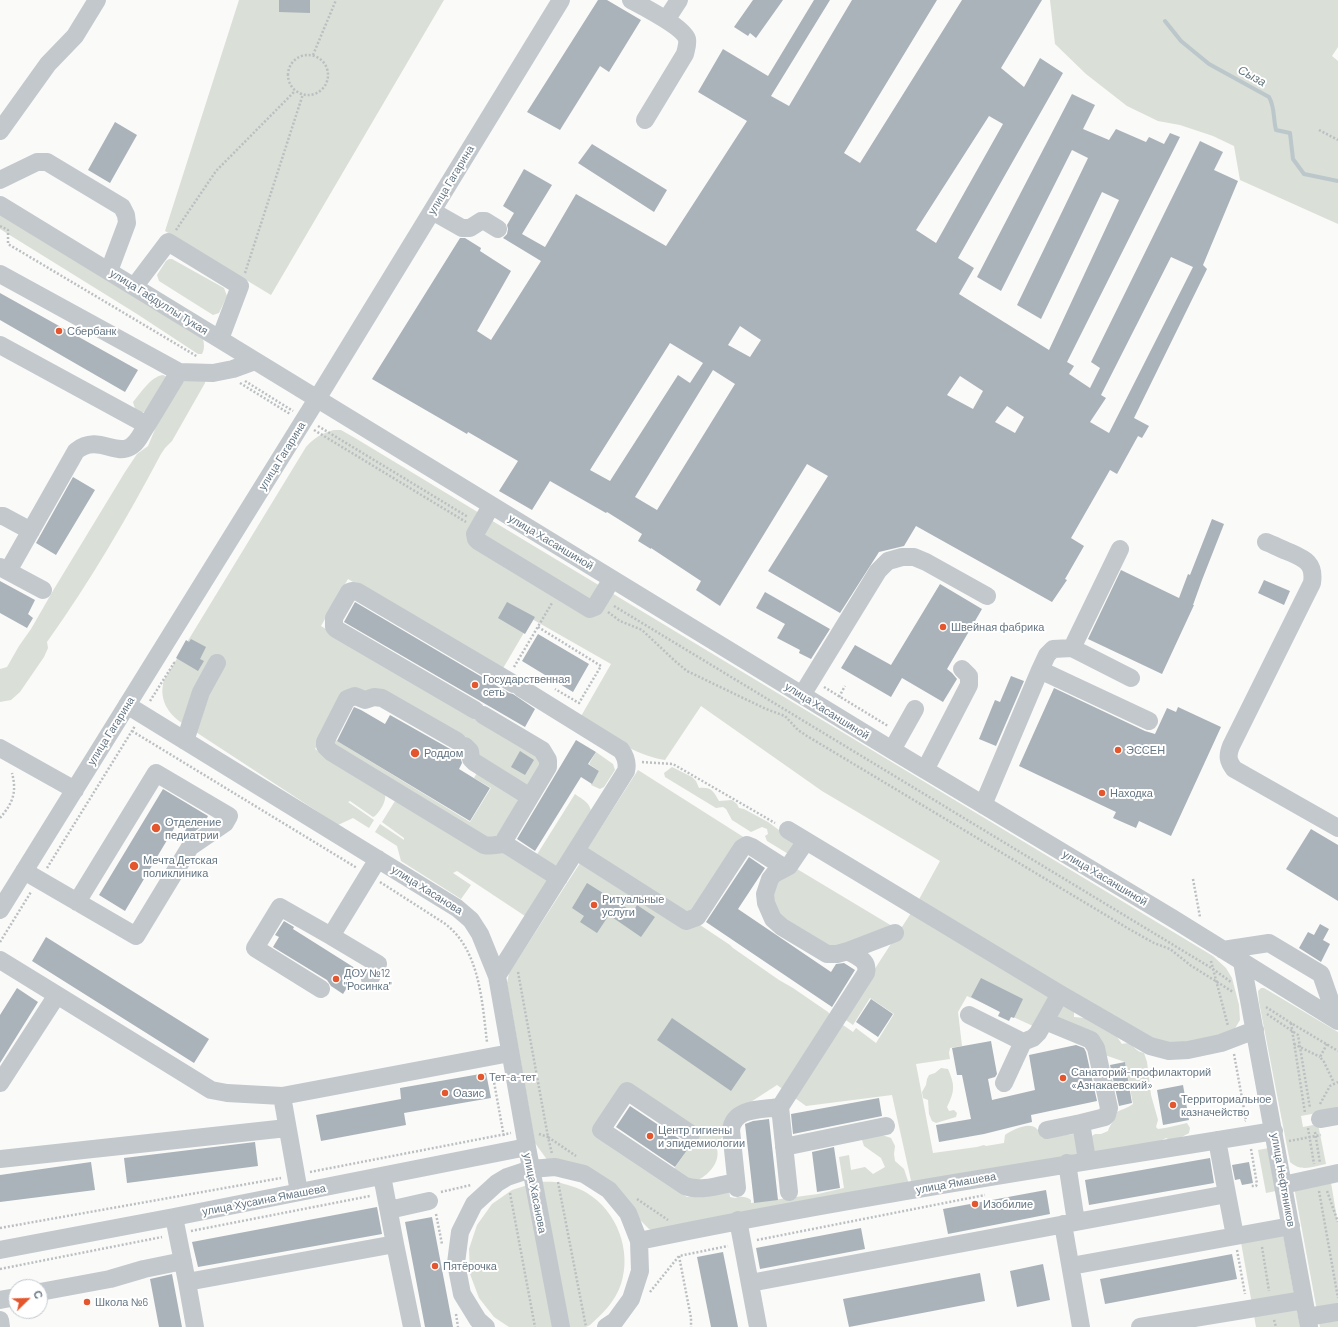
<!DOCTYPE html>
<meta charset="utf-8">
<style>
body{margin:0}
#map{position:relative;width:1338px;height:1327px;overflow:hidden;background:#fafaf8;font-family:Barlow,sans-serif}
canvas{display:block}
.north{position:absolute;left:8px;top:1279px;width:40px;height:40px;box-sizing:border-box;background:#fff;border:1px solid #c1c8cd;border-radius:50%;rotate:67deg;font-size:11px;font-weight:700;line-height:16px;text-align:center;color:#657683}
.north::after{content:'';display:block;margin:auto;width:14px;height:18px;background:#e4572e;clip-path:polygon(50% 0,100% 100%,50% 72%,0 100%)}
</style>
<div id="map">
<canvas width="1338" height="1327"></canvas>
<div class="north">С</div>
</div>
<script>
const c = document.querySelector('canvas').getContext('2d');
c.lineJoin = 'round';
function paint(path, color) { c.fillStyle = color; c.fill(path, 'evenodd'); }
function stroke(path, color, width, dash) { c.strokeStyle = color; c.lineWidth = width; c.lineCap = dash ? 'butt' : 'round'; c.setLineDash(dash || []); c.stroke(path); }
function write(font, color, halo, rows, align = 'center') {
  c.font = font + ' Barlow,sans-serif'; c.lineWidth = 4; c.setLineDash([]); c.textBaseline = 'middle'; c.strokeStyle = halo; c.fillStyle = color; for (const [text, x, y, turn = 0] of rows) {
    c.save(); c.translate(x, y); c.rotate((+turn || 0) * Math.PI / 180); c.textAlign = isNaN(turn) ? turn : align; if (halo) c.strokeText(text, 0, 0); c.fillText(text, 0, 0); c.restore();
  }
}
const green = new Path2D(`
 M239,0h205l-173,295 -106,-64z
 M1050,0h288v47l-6,9 6,5v163l-98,-44 -6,-34 -21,-10 -33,-11 -22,-4 -31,-15 -41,-32 -31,-30z
 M0,213l201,119c2,7 5,15 1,22h-4l-61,-40 -137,-85z
 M169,259h3l52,29 3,8 -8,17 -6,2 -54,-34 -2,-6 9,-14z
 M163,375l4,2 -17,33 -6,2h-8l-3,-10c8,-9 17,-25 30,-27z
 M192,378l13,1v4l-33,58 -7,7 -4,6c-34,64 -71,128 -114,188l1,6 -4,9 -24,35 -9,8 -11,2v-33l7,-2 12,-21 12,-17 23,-40 71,-117 12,-18 11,-8 8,-19 24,-44z
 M334,430h7l14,8 858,518 13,12 6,10 7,27 1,15 -6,10 -46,14h-30l-241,-141 23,-42 -118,-70 -121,-85 -36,54c-31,-5 -58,-25 -85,-42l31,-54 -79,-45 -30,51 -154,-91 -27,47 213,127 8,9 -15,24 -176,-98 -36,61 70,44c2,8 -5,18 -10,23l-2,1 -23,-16 -2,1 26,18 -5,8 -16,-10 -15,7 -159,-104c-13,-10 -20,-24 -15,-41l142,-233c8,-9 16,-14 28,-17z
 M351,705h3l-20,34 136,83 21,-34 -17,-10 6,-10 40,28 -20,40 -9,5 -163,-99z
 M596,752l17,12 2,6 -11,17 -4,2 -9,-4 8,-14 -10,-7z
 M672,767l20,10 4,4 3,7c13,-1 14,3 20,13l13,-1 5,4 2,4 5,1 24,13 30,22 -8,11 -23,-14 -2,-5 3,-2 -1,-5 -5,-2 -11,5 -19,-12 -6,-11 -3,-2 -7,1 -51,-31 -1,-4z
 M638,770l107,68 -56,76 -104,-62z
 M575,794c8,6 16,9 16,19l-32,51 -5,2 -18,-10z
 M395,801l108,47 47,28 -25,40 -68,-45 -4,2 18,12 -10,14 -60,-38 -4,-15 -22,-14 5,-8 24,16v-2l-22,-16z
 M582,860l115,63 33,22 3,3 46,32 14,8 35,24 5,6 20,14 3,-4 20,15 18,-29 -24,-16 -17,27 -10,-7 68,-105 141,83 -19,30 -66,-30 -9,16 4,34 -12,2 -1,5 1,6 -34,5 17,89 44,-6 7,-2 2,1 18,-3 1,-8c7,-5 25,-14 32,-6 2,2 4,6 5,9l39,-5 2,20 -167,32 -5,-4 -1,-5 -18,-81 -86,11 -29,-21 -34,22 -27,39c6,14 -6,28 -18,34l-3,-1 -3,5 -82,-57 64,42 24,-35 -72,-49 -32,47 93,65 42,-8 1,8 5,1c5,-2 11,-2 16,2v3l67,-9 -2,6 2,-6 26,-6 -5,-31 10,-2 2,15 14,-3 8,7 12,-7 -4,-9 -17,-12 -2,-6 4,-5h16l9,3 4,8 -1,8 1,7 9,8 6,18 -255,45 -6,-3 -22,-22 -79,-46 -13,-18 -28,-160 2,-10z
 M797,869l100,60 -69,21 -50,-32 -8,-25 4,-10z
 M1261,988h3l74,44v77l-37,7 2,11 15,-3 8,40c-14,3 -25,8 -36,-2l-31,-160 -1,-11z
 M1067,1004l7,5v8l11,1 32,19 5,7c12,-2 8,1 15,6 2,2 5,2 7,3l3,9 4,33 7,25 -2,7 2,2c9,-1 19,-4 29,-6l3,5 -1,5c-7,4 -15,9 -23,5l-12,6 -61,8 -3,-15 5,-3h6l7,-3c2,-7 8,-12 9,-19 5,-3 11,-4 16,-8l-8,-42 -26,-9 -43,-33 5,-14z
 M941,1068l7,1c7,16 7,22 -1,38l2,4 5,-1 3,3 -1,4 -20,6 -4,-2 -3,-7 -1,-14 -5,-2 -1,-6 4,-7 1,-6 2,-4 6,-2z
 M1269,1148l7,43 -10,2 -8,-43z
 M1329,1171l9,53v103h-18l-25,-135 1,-7z
 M537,1182c8,0 19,-1 27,2 8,2 17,5 23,9 30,18 45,58 34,91 -6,18 -19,30 -31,41l-4,2h-77l-15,-10 -15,-19 -9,-24 -1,-25 8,-24 15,-21 20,-14z
 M1281,1223l19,104h-44l-17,-96z`);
const stream = new Path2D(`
 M1165,21l16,20 28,23 60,33c6,10 4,21 7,33l14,3 3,26 11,15 34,7`);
const building = new Path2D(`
 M279,0h31v13l-31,-1z
 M598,0h9l34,20 -32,52 -9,-6 -40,64 -33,-18z
 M753,0h30l-27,38 -6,-5 -2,3 -14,-9z
 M814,0h16l-59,96 18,10 63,-106h85l-93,153 16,10 102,-163h80l-41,68 23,19 16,-29 23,15 -105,185 16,10 -15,26 90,56 70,-150 -17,-8 -61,127 -24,-14 71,-147 -16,-8 -71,141 -24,-14 95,-183 23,11 -12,24 26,11 7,-11 30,13 3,-5 15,7 6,-11 10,4 -113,225 7,4 -5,8 21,14 10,-20 -9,-6 109,-221 23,11 -9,18 24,11 -35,84 4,4 -73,149 15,8 -7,12 -4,-2 -21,38 -7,-4 -39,68 13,8 -19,33 2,1 -15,22 -136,-76 -12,20 -25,6 -39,61 -72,-42 60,-95 -21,-12 -87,142 -24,-16 5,-9 -50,-33v1l-13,-8 4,-7 -35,-22 -1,1 -56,-32 -18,29 -33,-19 19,-30 -50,-29 -1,2 -95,-55 88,-141h5l16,10 -1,3 31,20 -34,60 14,9 50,-79 -38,-23 4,-4 1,-5 -1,-4 7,-12 -11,-7 21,-37 28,16 -30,49 23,13 31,-53 90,52 81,-125 -49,-29 25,-43 45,27zM989,116l14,8 -67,119 -20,-13zM1171,257l22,10 -84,166 -19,-11 16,-24 -5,-3zM740,326l21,14 -11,17 -22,-12zM670,343l33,20 -13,20 -12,-8 -68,106 -20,-11zM713,370l22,14 -78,126 -22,-13zM960,376l23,15 -10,18 -26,-14zM1007,406l17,11 -9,16 -20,-11z
 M115,122l22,13 -27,48 -22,-13z
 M592,144l75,46 -13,22 -76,-49z
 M0,293l138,77 -13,22 -125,-72z
 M73,477l22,13 -39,65 -20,-12z
 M1212,519l12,5 -22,56 -9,25h1l-32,69 -74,-35 33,-69 58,28 9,-24 2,1z
 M1264,580l26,11 -6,14 -26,-12z
 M0,581l35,19 -7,14 5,4 -6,10 -27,-15z
 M940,584l42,25 -35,60 5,4 5,6 -14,23 -41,-24 -11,19 -50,-29 14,-23 36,20z
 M765,592l65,37 -19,30 -12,-6 1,-3 -23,-12 8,-14 -29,-16z
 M355,602l154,91 4,1 22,15 -10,18 -181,-105z
 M507,602l28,15 -10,17 -27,-16z
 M538,634l51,30 -16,28 -51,-31z
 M191,639l15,8 -6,12 4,2 -6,10 -22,-13 10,-18 3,2z
 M1011,676l13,5 -28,65 -17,-7 16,-39 5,2z
 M1054,688l91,43 10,3 12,-26 9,4 2,-5 43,20 -50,109 -32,-15 -3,7 -23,-10 3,-6 -97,-46z
 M354,707l7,3 24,14 5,-9 62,35 4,1 4,5 2,7 -3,6 31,19 -20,33 -133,-80z
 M576,740l20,12 -8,12 11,7 -7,13 -11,-7 -46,74 -18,-12z
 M520,751l14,9 -9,15 -14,-8z
 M163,789l45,27 -2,4 2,2 -17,12 -15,-9 -51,86 -26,-16z
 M1311,829l27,16v56l-52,-32z
 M749,857l16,11 -27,41 93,63 5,-8 8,-1 11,7 -23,37 -126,-85z
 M587,883l46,29 4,-7 18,12 -14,20 -32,-22 -12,18 -17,-11 4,-6 -12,-8z
 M284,921l10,6 -1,2 65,41 -15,24 -12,-8 -4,-6 -54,-33 6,-10 -4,-2z
 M1320,924l9,5 -6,11 7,4 -9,18 -22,-14 9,-16 6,3z
 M46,937l163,102 -15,24 -162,-102z
 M981,978l42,21 -9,19 -3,-1 -2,4 -11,-5 2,-4 -29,-15z
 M17,988l21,14 -38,61v-48z
 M871,999l22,15 -15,23 -22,-15z
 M672,1018l74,51 -15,22 -74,-51z
 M991,1041l6,33 -2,3 -7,2 4,21 43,-10 -6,-35 47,-10 8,3 2,4 11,49 -66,14 1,7 -48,12 -45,8 -3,-17 35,-6 -9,-44h-5l-5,-27z
 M1125,1062l7,41 -13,3 -9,-41z
 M486,1073l5,25 -87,15 2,12 -85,16 -5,-26 85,-16 -1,-11z
 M1183,1085l6,35 -26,5 -6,-35z
 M879,1098l3,18 -89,18 -2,-20z
 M630,1106l60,40 -15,21 -59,-40z
 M769,1119l9,81 -24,3 -9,-79 8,-3z
 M255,1142l3,24 -131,17 -3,-25z
 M834,1147l6,41 -23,4 -5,-40z
 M1210,1158l4,25 -125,22 -4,-25z
 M91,1162l4,28 -95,12v-27z
 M1249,1162l4,21 -11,2 -2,-6 -5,1 -3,-15z
 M1046,1190l4,24 -102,20 -5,-25z
 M377,1207l5,27 -184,33 -6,-25z
 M432,1217l21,110h-28l-20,-105z
 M861,1228l4,21 -105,20 -4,-21z
 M723,1252l15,75h-27l-14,-70z
 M1232,1254l5,25 -132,25 -5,-25z
 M1043,1264l7,36 -33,7 -7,-36z
 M980,1273l5,28 -136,26 -6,-28z
 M172,1274l10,53h-23l-9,-48z`);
const path = new Path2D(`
 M288 75a20 20 0 1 1 40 0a20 20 0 1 1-40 0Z
 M313,55l23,-55
 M1319,130l19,10
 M0,226l8,4v14l190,113
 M176,230l40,-59 79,-80
 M245,273l58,-179
 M245,381l48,30
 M240,383l50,31
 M318,426l150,91
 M314,430l152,92
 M614,606l599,363 18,13
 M608,612l12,9 22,9 33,31 12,10 79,38 19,7 13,14 9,6 322,193 25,14 16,6 20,16 43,27
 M538,627l63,39 -22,37 -24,-14
 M514,667l38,-64
 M824,687l64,39
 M839,697l6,-11
 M150,701l24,-38 -2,-2
 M132,731l225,137
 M642,762l31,2 102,59
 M0,818c13,-15 17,-26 12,-45
 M47,868l88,-142
 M1193,879l7,38
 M380,882l64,41c36,26 38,79 43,119
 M0,942l31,-50
 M1211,961l17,65
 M518,972l30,165 28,19
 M1266,1007l25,16 47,28
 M1267,1014l31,21 12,73
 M1291,1023l14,90
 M1294,1044l26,13
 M1327,1044l-7,13 4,5 10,21
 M1234,1054l12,66 -1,1
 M492,1071l12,66
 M1320,1104l10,-18 8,-4
 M1308,1128l6,36
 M1315,1132l5,31
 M539,1134l9,3 4,17
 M1289,1141l32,-6
 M1251,1149l6,35 -1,2h-5
 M310,1172l201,-39
 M558,1182l28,145
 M1319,1191l19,107
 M1327,1191l11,31
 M441,1192l30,-7
 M510,1193l25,134
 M637,1199l31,21
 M436,1214l6,30
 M0,1228l281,-50
 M191,1231l179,-35
 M757,1240l228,-45
 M1262,1247l7,44
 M1237,1250l8,44
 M679,1256l12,62v9
 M0,1269l162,-32
 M650,1292l29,-36 49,-10
 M456,1314l2,13
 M1274,1320l2,7`);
const minor = new Path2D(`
 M631,0c13,7 52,27 56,39 1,6 -1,10 -2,15l-40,66
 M666,20l13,-20
 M0,131l48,-67 27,-28 22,-36
 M0,180l37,-18h10l75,45 4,8 1,8 -18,48
 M0,205l892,545 280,168 166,103
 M432,211l30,17h8l11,-7h4l13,8
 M0,274l179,98 -32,53 -147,-80
 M134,287l34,-45 72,44 -20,53
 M179,372l34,1 20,-4 22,-8
 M491,506l-16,28 1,5 2,2 112,68 5,-2 17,-28
 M0,516h3l28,15
 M1266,542c8,3 15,7 23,10 16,7 26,11 23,31l-81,163c-4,10 -3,15 3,23l104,59
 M0,567l43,23
 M8,571l68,-120c22,-17 38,5 54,-4 8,-4 12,-15 17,-22
 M1072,648l48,-99
 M1040,670l7,-15 6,-6 19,-1 59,30
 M802,695l76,-124 10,-10 14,-4h12l12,5 61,34
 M127,705l330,203 14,12 9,14 17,42 30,171 34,180
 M475,710l-139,-81 -2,-2v-9l15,-26 3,-1 6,1 156,92
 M185,741l16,-49 16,-29
 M457,741l-75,-43 -8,-1 -9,3 -10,-4 -8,3 -22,43v4l6,6 153,93c8,2 13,-1 21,-1v-5l43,-72v-7l-6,-10 -59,-35
 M465,746l5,5 1,8 3,3 56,35
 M0,748l75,42
 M892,750l23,-41
 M925,770l44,-85v-9l-7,-7
 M983,805l57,-135 109,51
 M788,830l272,164 90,52 19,5 19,-1 33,-7 34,-13
 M505,844l54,34
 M576,851l110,70 11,-4 4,-6 41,-63 5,-3 5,2 33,21
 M24,871l112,65 54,-89 35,-24 4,-7 -73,-43 -79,129
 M0,910l317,-511 244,-399
 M331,936l47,28 -8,15
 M1223,950l46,-7 52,31 16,46
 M848,951l47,-18
 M0,960l57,35
 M1242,962l67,365
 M497,976l129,-205c2,-8 0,-14 -5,-21l-100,-62
 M321,989l-66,-41 25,-41 51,29 47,-77
 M969,1015l54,27 -19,41
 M1045,1021l46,19 5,8 13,60 -2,7 -2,2 -24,6 6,37
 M1023,1042l10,-4 5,-5 22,-39
 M0,1083l57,-88 154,95 16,3 55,3 17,96
 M282,1096l228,-43
 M1320,1119l18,-3
 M1047,1130l34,-7
 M691,1134l-64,-43 -26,39 84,56c16,6 35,-1 51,-4
 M1217,1140l10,54
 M784,1147l102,-21
 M0,1159l287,-31
 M382,1176l13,68
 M1283,1185l55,-12
 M737,1188l-6,-58c3,-23 31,-20 49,-23
 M789,1192l-9,-85 86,-134c3,-13 -9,-16 -18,-22l-11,3h-10l-45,-27 -9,-8 -7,-16 -1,-9 5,-15 4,-5 15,-8 17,-25
 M389,1210l40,-9
 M174,1217l13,65 208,-38 17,83
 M738,1220l20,107
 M1076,1222l151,-28 8,42
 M1063,1224l18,103
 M639,1241c210,-44 423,-75 635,-110
 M0,1250l174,-33 353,-70
 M1071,1266l220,-40
 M187,1282l8,45
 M750,1283l326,-61 -9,-59
 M40,1292l70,-13 34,-10 39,-8
 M0,1300l16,-3
 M1307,1317l31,-5
 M0,1320l1,7
 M486,1327l-8,-7 -16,-26 -6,-31 4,-31 14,-28 23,-21 10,-6 24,-8 24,-2 29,7 25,16 19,23 11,28 1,30 -9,28 -16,22 -9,6
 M1140,1327l164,-27`);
const markers = [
 [59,331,4,"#e4572e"],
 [943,627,4,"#e4572e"],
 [475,685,4,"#e4572e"],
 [1118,750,4,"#e4572e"],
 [415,753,5,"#e4572e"],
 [1102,793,4,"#e4572e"],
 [156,828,5,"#e4572e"],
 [134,866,5,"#e4572e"],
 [594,905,4,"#e4572e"],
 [336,979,4,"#e4572e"],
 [481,1077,4,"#e4572e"],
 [1063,1078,4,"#e4572e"],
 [445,1093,4,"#e4572e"],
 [1173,1105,4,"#e4572e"],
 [650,1136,4,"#e4572e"],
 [975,1204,4,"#e4572e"],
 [435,1266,4,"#e4572e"],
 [87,1302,4,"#e4572e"]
];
const streetNames = [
 ["улица Гагарина",451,180,-59],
 ["улица Габдуллы Тукая",159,302,32],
 ["улица Гагарина",282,456,-58],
 ["улица Хасаншиной",551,542,31],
 ["улица Хасаншиной",827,711,32],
 ["улица Гагарина",111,731,-58],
 ["улица Хасаншиной",1105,878,31],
 ["улица Хасанова",427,890,32],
 ["улица Нефтяников",1283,1180,80],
 ["улица Ямашева",956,1183,-10],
 ["улица Хасанова",535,1193,79],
 ["улица Хусаина Ямашева",264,1200,-11]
];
const poiNames = [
 ["Сбербанк",67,331],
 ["Швейная фабрика",951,627],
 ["Государственная",483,679],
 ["сеть",483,692],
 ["ЭССЕН",1126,750],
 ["Роддом",424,753],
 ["Находка",1110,793],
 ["Отделение",165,822],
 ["педиатрии",165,835],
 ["Мечта Детская",143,860],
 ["поликлиника",143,873],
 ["Ритуальные",602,899],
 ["услуги",602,912],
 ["ДОУ №12",344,973],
 ["\"Росинка\"",344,986],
 ["Санаторий-профилакторий",1071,1072],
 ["«Азнакаевский»",1071,1085],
 ["Тет-а-тет",489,1077],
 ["Оазис",453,1093],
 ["Территориальное",1181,1099],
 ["казначейство",1181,1112],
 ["Центр гигиены",658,1130],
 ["и эпидемиологии",658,1143],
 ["Изобилие",983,1204],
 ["Пятёрочка",443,1266],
 ["Школа №6",95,1302]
];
const waterNames = [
 ["Сыза",1252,76,29]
];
paint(green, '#dadfd7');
stroke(stream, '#bbc7cb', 4);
paint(building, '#aab3b9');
stroke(path, '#bbbfc2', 2.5, [2, 2]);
stroke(minor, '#c3c8cc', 18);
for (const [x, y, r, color] of markers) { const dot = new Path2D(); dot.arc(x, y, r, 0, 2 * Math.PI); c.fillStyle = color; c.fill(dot); stroke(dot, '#fff', 1.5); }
write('11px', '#657683', '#fff', streetNames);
write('11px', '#657683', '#fff', poiNames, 'left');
write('italic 12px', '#60757c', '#fff', waterNames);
</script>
